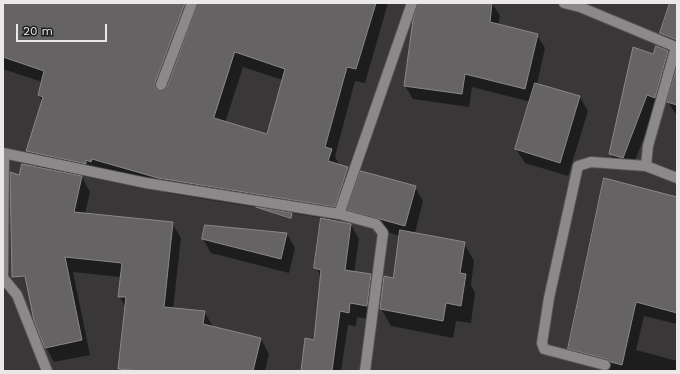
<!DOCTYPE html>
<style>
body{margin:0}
#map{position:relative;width:680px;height:374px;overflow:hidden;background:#393738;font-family:"Work Sans",sans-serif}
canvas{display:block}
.frame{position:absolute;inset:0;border:4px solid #eae8e9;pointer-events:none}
.scale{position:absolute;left:16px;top:24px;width:91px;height:18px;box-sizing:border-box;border:2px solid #eae8e9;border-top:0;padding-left:5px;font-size:12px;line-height:14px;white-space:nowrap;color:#eae8e9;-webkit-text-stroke:3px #1f1e1f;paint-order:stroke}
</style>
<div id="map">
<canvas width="680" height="374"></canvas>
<div class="frame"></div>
<div class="scale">20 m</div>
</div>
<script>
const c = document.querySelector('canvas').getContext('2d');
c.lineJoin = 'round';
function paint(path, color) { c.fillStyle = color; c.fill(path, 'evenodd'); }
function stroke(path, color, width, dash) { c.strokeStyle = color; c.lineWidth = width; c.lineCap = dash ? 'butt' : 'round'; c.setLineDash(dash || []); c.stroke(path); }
const shadow = new Path2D(`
 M3,3h144l28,27 9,16 15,-43h189l-23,80 -10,-2 -20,75 4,9 9,3 9,16 58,3 8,14 -8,32 49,10 10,18 -3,24 4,8 -4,30 -15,-2 -3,17 -62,-12 -10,-18 13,-29 6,-43 -43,-13 -9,-15 -5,13 -9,-1 -1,1 18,4 8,14 -5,34 16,2 9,14 -4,31 -18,-3 -1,9 -8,-1 -7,46h-39l12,-30 7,-64 -5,-9 6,-50 -155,-25 -67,-20 -5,2 -1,3 -13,-3 9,17 -5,22 87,9 9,15 -8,71 31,2 9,16 48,12 8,15 -4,17h-145l-1,-2 7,-61 -7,-12 2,-19 -48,-5 17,83 -36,7 -8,-15 -9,-179 -10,-17 15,-50 -3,-6 3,-13 -39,-13zM243,67l40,13 -15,56 -43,-13z
 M419,3h73l8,13 -2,9 39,10 8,13 -8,36 43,13 8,14 -20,65 -43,-13 -9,-14 15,-47 -59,-15 -3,20 -56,-8 -8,-13z
 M671,3h6v48l-8,-4 -8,-14z
 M667,52l9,14 -21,43 -24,62 -13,-3 -8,-15 43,-97z
 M677,70v46l-9,-14z
 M677,198v126l-33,-8 -8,34 41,11v10h-67l-33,-9 -8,-14z
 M287,234l8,14 -6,25 -78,-20 -8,-14z`);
const building = new Path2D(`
 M3,3h182l-30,80 1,6 6,2 5,-4 31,-84h178l-20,66 -9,-2 -22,80 7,2 -4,12 20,6 -13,40 -177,-29 -66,-19 -1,3 -5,-2v4l-60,-13 17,-54 -5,-2 6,-24 -41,-14zM235,52l50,17 -18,65 -53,-16z
 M418,3h74l-2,19 48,12 -13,55 -60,-15 -3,20 -58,-8 9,-66z
 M670,3h7v37l-17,-7z
 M656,46l12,5 -13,47 -8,-3 -24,63 -14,-4 24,-107 20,7z
 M677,67v38l-10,-3z
 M535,83l45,13 -20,67 -45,-14z
 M22,164l60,12 -8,36 99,10 -9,85 41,4 -2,13 58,14 -8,33h-112l-23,-2 8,-72h-8l4,-34 -57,-6 17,83 -37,8 -11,-27 -9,-45 -13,1 -2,-105 9,3z
 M361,171l55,15 -11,40 -58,-16z
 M604,178l73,19v116l-41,-11 -14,63 -11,-3 -4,-3 -39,-10z
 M256,207l36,6 -1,5z
 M321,218l30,6 -6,46 26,4 -4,32 -17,-3 -1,10 -9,-2 -8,60h-31l4,-33 9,2 7,-70 -7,-2z
 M205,225l82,8 -6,26 -79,-20z
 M400,230l65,12 -5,31 6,1 -5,32 -15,-3 -3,18 -63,-12 4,-33 9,2z`);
const minor = new Path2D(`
 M564,3l16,4 96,40 -28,99 -2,20 31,12
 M161,85l31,-82
 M3,153l143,30 193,31 73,-211
 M339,214l37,10 7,9 -18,138
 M3,279l1,-125
 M4,279l13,16 30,76
 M605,365l-61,-16 -2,-6 7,-45 29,-132 13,-4 55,4`);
paint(shadow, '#0007');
paint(building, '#666365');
stroke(building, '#8a8789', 1);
stroke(minor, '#555354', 12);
stroke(minor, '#8c898b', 10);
</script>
